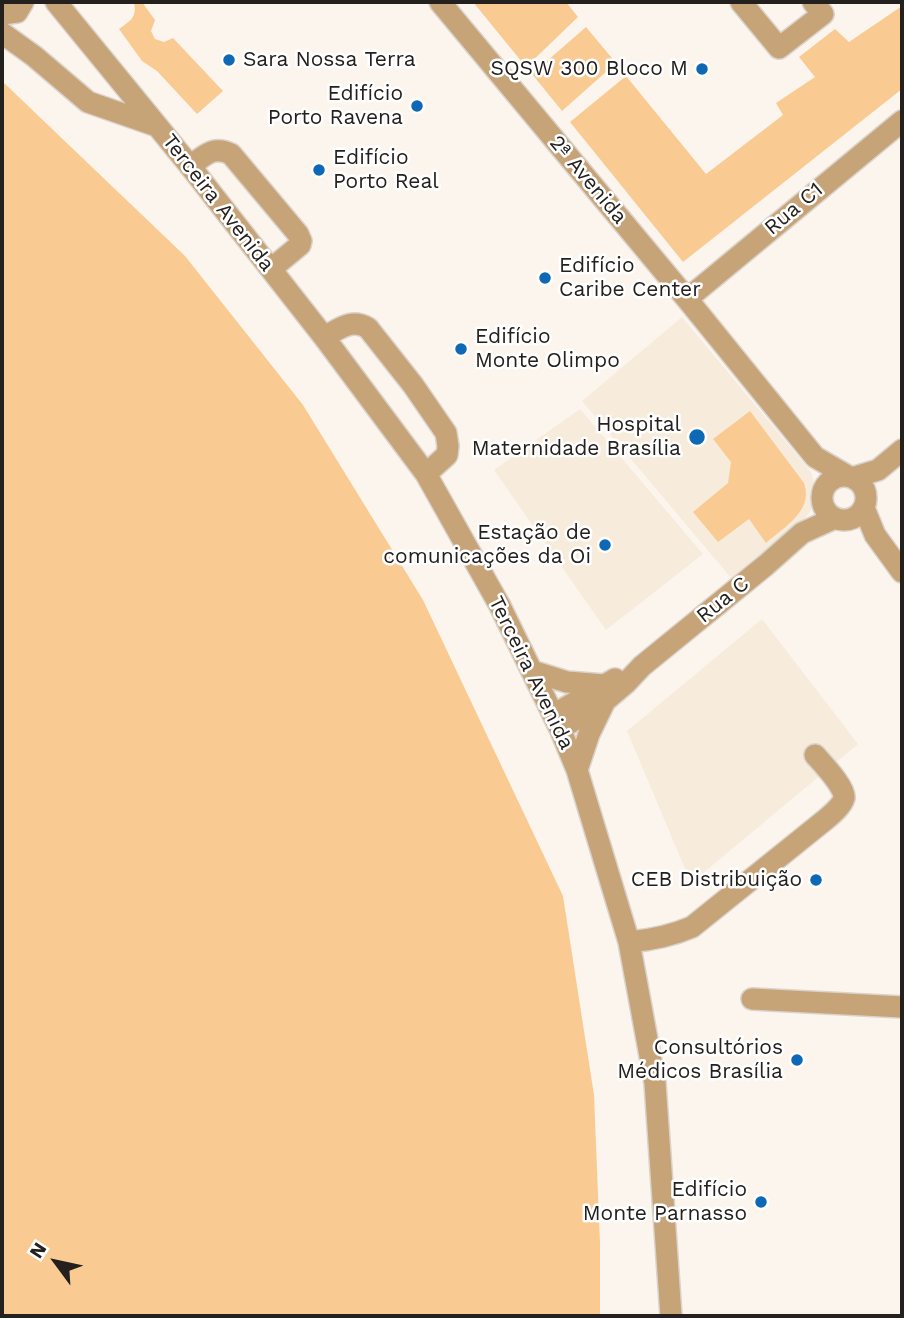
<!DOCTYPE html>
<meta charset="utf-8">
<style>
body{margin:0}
#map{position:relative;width:904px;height:1318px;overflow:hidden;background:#fcf5ed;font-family:"Work Sans",sans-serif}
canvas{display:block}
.frame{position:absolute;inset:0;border:4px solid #23201d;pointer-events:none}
.north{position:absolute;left:21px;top:1227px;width:70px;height:70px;-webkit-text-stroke:5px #fff;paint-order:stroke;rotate:303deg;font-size:19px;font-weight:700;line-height:28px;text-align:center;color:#23201d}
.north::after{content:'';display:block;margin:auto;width:24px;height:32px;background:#23201d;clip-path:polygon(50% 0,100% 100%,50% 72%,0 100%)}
</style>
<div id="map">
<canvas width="904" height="1318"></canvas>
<div class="frame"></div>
<div class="north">N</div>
</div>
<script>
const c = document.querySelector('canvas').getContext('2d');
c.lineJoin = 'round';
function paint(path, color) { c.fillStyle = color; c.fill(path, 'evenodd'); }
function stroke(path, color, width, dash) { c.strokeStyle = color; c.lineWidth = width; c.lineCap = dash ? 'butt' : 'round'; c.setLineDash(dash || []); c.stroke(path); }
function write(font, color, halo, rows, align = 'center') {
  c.font = font + ' "Work Sans",sans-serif'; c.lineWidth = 5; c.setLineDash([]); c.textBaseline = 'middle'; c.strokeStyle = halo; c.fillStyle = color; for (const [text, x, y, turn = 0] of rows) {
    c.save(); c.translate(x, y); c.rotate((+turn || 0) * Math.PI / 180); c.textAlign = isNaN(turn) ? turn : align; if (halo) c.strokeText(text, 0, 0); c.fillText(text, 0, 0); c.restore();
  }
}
const built = new Path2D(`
 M682,317l129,155 3,10v19l-4,11 -10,12 -68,55 -150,-178z
 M580,409l123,145 -97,76 -112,-160z
 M762,619l96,125 -167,139 -64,-152z`);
const green = new Path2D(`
 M134,2h8l13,18 -4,11 4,8 9,3 9,-4 50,53 -26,23 -40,-43 -15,-10 -23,-32c12,-9 18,-11 15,-27z
 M473,2h93l12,15 -52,50z
 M902,6v83l-219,173 -113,-140 56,-46 80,98 77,-59 -7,-12 39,-26 -16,-20 36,-28 14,13z
 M586,27l30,36 -54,48 -30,-37z
 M2,81l183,175 118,149 120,195 140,296 31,199 6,148v73h-598z
 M750,411l54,72c10,28 -20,44 -38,60l-17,-24 -31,23 -25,-30 35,-29 3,-21 -18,-23z`);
const minor = new Path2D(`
 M56,2l134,164 134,171 102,137 74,132 60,123 17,41 52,172 26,141 16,233
 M440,2l247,297 128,158 31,18
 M741,2l38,46 44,-34 -10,-12
 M2,14l15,-2 6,-10
 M2,33l32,23 54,46 69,24
 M190,166c15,-10 22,-21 41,-12l67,80 3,7 -1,4 -29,24
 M687,299l215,-178
 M324,337c16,-8 27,-19 44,-9l45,57 33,48 2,13 -1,9 -21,19
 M822 498a22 22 0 1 1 44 0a22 22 0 1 1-44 0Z
 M855,477l23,-7 24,-20
 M864,508l11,27 27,37
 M532,671l35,11 37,3
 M553,715l62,-36
 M560,729l46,-29 20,-17 16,-17 124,-101 36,-32 33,-15
 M577,770l12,-36 16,-33
 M629,942c23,-2 42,-6 63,-15l133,-107c6,-5 17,-14 19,-22 2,-10 -22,-35 -29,-43
 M752,999l150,8`);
const markers = [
 [229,60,7,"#0e68b6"],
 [702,69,7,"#0e68b6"],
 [417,106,7,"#0e68b6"],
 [319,170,7,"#0e68b6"],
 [545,278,7,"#0e68b6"],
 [461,349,7,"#0e68b6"],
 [697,437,9,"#0e68b6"],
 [605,545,7,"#0e68b6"],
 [816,880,7,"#0e68b6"],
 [797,1060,7,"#0e68b6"],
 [761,1202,7,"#0e68b6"]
];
const poiNames = [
 ["Sara Nossa Terra",243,60,"left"],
 ["SQSW 300 Bloco M",688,69],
 ["Edifício",403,94],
 ["Porto Ravena",403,118],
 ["Edifício",333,158,"left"],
 ["Porto Real",333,182,"left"],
 ["Edifício",559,266,"left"],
 ["Caribe Center",559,290,"left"],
 ["Edifício",475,337,"left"],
 ["Monte Olimpo",475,361,"left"],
 ["Hospital",681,425],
 ["Maternidade Brasília",681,449],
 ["Estação de",591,533],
 ["comunicações da Oi",591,557],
 ["CEB Distribuição",802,880],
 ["Consultórios",783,1048],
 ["Médicos Brasília",783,1072],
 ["Edifício",747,1190],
 ["Monte Parnasso",747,1214]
];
const streetNames = [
 ["2ª Avenida",588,180,50],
 ["Terceira Avenida",218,203,52],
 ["Rua C1",794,209,-40],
 ["Rua C",723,600,-39],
 ["Terceira Avenida",531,673,64]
];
paint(built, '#f7ebdc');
paint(green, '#f9cb93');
stroke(minor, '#d9d3cc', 24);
stroke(minor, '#c7a378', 21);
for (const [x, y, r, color] of markers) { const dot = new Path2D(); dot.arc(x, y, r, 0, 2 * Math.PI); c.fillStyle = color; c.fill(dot); stroke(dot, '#fff', 2.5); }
write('21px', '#23201d', '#fff', poiNames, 'right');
write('21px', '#23201d', '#fff', streetNames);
</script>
